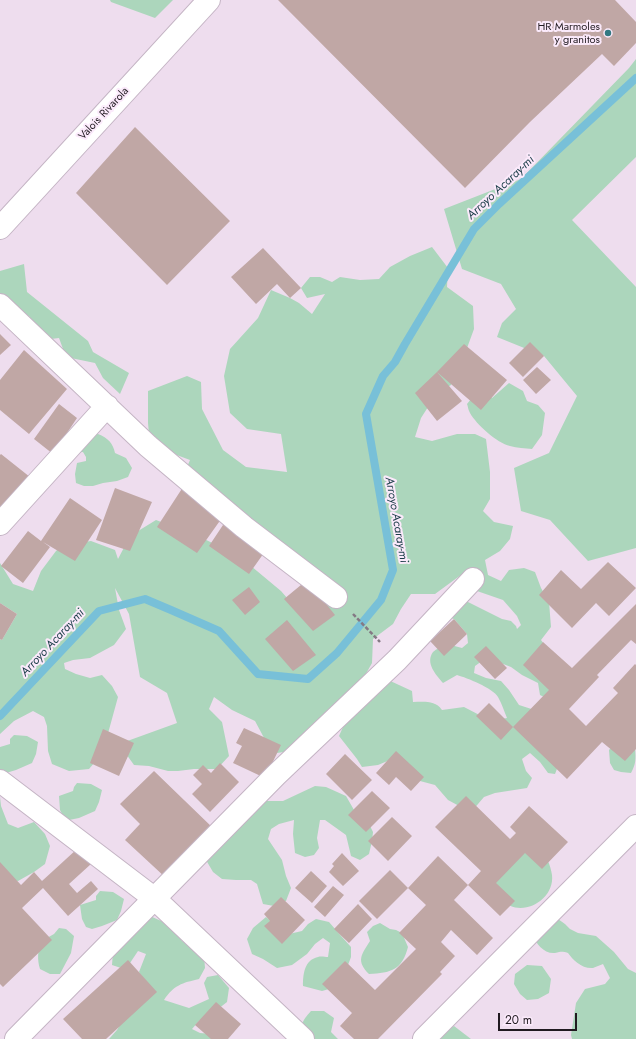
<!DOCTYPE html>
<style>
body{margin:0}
#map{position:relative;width:636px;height:1039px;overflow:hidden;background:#ede;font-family:Jost,sans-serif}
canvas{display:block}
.scale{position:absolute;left:498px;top:1013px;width:79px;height:18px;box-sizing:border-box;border:2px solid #201a20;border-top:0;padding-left:5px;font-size:12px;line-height:14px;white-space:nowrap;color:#201a20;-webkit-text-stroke:3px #fbeafb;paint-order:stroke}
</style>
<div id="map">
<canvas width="636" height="1039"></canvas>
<div class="scale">20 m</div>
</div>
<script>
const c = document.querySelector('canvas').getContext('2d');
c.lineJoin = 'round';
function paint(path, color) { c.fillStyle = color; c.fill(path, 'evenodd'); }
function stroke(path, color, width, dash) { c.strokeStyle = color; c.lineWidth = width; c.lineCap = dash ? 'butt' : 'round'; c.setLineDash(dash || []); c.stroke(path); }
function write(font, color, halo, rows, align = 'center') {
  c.font = font + ' Jost,sans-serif'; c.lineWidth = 4; c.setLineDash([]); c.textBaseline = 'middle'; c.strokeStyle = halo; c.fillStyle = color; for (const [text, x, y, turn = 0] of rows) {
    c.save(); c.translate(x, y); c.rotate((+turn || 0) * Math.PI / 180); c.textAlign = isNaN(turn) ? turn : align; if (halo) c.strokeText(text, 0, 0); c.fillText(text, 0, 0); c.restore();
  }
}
const green = new Path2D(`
 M110,0h63l-18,18 -44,-16z
 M636,59v98l-64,63 64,67v261l-48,13 -38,-41 -29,-9 -7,-43 35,-15 28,-57 -33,-40 -47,-19 5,-14 14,-14 -15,-25 -39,-15 -18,-60 77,-30 108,-111z
 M432,247l16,21 -1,19 26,19 1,23 -11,30 -12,26 -14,8 -16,25 -6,19 17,4 25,-7h18l11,5 4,33v27l-7,12 11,11 19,4 -3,13 -10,12 -15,9 3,15 13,6 8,-11 15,-2 11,4 6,16 8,14 2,25 -10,13 3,4 6,56 -10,-5 -2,-12 -16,-8 -11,-8 -13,-5 -16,-1 -7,5 -1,7 12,5 15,3 8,9 10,15 28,9 13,47 -5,13 -7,-1 -8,-11 -10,-9 -8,6 4,12 6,7 -5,10 -32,5 -11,4 -12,14 -11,-4 -13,-7 -13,-15 -15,-4 -23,-24 -19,8 -16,2 -5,-8 -18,-23 4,-9 12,-13 8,-6 23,-29 26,12 1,11c11,0 22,-2 29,8l22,-3 27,14 16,-3c-3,-7 -5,-14 -9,-21 -5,-9 -31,-19 -41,-22l-14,8c-7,-8 -18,-20 -10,-31 3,-3 10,-6 14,-8l15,4 6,-5 -1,-9 -13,-15 -6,-2 14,-18 40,20 9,2 5,5 1,3 4,-4 -4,-9 -14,-16 -26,-9 -8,-10 -4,-9 -30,22h-24l-10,15 -8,15 -20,15 -1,24 -9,16 -66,71 -20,3 -7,-4 -15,-28 -23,-11 -18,-13 -5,12 13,13 7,34 -12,13h-23l-16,2h-10l-19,-5 -15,-1 -15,-21 58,-21 -10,-30 -27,-16 -11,-63 -14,-26 4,22 7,19 -12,16 -24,13 -17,2 -9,3 1,6 11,5 14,4 12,-3 10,11 6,11 -11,40 -7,19 -11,13 -20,2 -17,-7 -4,-13 -1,-25 -3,-9 -11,-6 -19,10 -14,13v-95l2,1 15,-26 -17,-11v-40l13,21 20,7 8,-20 15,-20 15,-14 13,5 7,-1 24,9 3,9 12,-23 26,-16 40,15 43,21 42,35 27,31 8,-26 -78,-71 -40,-7 -18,-35 10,-23 -40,-15 -2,-22v-32l39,-15 14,6 1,27 21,41 23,17 41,5 -6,-38 -34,-5 -17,-16 -6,-37 6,-27 28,-31 13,-28 19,8 9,5 13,11 13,-20 -18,4 -6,-10 9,-11h10l12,5 8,-5 20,3 19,-1 11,-12 20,-11z
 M24,264l3,28 61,49 5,11 36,21 -9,21 -17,-16 -8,-15 -29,-6 -7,-19 -16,2 -14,-24 -16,-3 -13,-18v-24z
 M509,383l14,8 4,10 11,4 7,8 -3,22 -10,14c-7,-1 -15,-1 -22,-3 -13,-3 -34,-22 -40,-33 -2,-3 -2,-7 -3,-9l4,-5 16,-12 5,11z
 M98,434c10,4 15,9 17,19l11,5 6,10 -4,9 -11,4 -14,2 -10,3h-9l-8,-3 -1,-9 2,-11 9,-2v-4l-3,-5 -11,1 16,-18z
 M14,735l13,1 11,6 -2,12 -4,9 -16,7 -10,3 -6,-3v-23l10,-3v-5z
 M618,740l17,8c1,11 1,16 -4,25l-10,-1 -7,-2 -4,-7 -1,-13z
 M77,783l14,1 11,6 -3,12 -4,9 -16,7 -10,2 -5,-2 -4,-8 -1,-14 14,-5 1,-4z
 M315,786l11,1 20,9 8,14 15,14 4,8 -1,9 -3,13 -9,6 -9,-4 -5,-21 -21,-15h-5l-3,18 2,10 -5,7 -9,2 -10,-4 -2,-19 1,-14 -15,4 -8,5 -3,10 14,21 4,16 5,12 -5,13 -12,5 -11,-2 -6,-20 -6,-4h-15l-14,-1 -9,-7 -7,-12 59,-59h18z
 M0,797l1,9 7,18 10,4 16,-6 11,12 5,12 -5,18 -11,8 -16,9 -18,-2z
 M516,848c6,2 28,9 31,12 3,4 4,10 5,15 3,26 -33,45 -51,24 -4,-4 -7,-19 -9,-26z
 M100,891l13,1 11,7 -3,12 -4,9 -15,6 -10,3 -6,-2 -4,-8 -2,-14 16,-5v-4z
 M150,916l18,8 10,8 4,9 13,5 9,9 1,13 -6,11c-17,4 -25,6 -35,21l25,8 20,-9 -5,-16 3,-6 11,-2 11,13 -2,14 -14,11 -14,8 -7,8 8,4 12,1 4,5h-107l8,-9 9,-16 24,-24 -11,-18 7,-18 -8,-3 -8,12 -9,5 -9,-3 1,-14z
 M266,917l13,11 10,6 13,-3 6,-7 8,-5 13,3 13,15 9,10v10l-3,8 -19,24 -7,2 -19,-5c0,-11 1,-26 15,-29 3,-1 7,0 10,0l2,-14 -7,-5 -8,6 -8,10 -15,11 -15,3 -14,-9 -11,-5 -5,-15 6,-11z
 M558,919l7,5 5,5 8,4 18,3 18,16 14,17 8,4v66h-64l-1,-4 5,-32 9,-14 20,-5 5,-6 -7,-14c-3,1 -7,3 -10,4 -11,1 -20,-8 -25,-15 -7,-2 -7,-1 -13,0 -11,1 -19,-9 -22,-18z
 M380,923l10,6 6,1 6,3 6,14c-6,23 -17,26 -39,27 -13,-13 -8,-19 1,-33l-3,-9 6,-6z
 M59,928l7,1 8,7 -3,17 -11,21h-10l-10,-5c-3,-10 -2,-17 0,-27l14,-8z
 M527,965l15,1 9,13 -2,14 -11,6 -11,1 -7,-6 -6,-10 1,-10z
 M311,1011h13l10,7 -3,14 7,7h-37c0,-14 0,-17 10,-28z
 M454,1026l17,13h-33l5,-6z`);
const stream = new Path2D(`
 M0,716l99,-105 46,-12 26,11 48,21 39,43 50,5 29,-26 44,-53 12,-30 -27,-156 17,-38 12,-14 10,-18 69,-115 25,-25 137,-126`);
const building = new Path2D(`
 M278,0h337l21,22v21l-22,23 -12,-12 -72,68 -65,66z
 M135,127l95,94 -63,64 -91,-92z
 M263,248l38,40 -11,10 -13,-14 -21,20 -25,-27z
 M0,334l11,11 -11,10z
 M530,342l14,14 -21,21 -14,-14z
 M464,344l43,36 -26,30 -44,-38z
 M24,350l43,39 -38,45 -29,-24v-30z
 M537,367l14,13 -15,14 -13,-14z
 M437,372l25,29 -25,20 -22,-28z
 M59,404l18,14 -24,36 -19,-15z
 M1,454l34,27 -35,27v-53z
 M185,484l39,31 -27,38 -40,-26z
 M115,488l37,14 -22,49 -34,-11z
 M70,498l32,22 -27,41 -32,-19 7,5 -27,36 -22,-17 27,-35 13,10z
 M227,519l39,31 -17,24 -40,-28z
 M608,562l28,26 -27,28 -13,-13 -24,25 -33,-33 22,-25 20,19z
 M307,580l28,35 -22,16 -29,-32z
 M249,587l11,15 -15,13 -13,-15z
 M0,603l17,11 -15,26 -2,-1z
 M636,604v40l-5,-4 -34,35 2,2 -30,32 17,17 32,-33 -5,-5 22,-24 1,1v84l-11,12 -23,-19 -35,37 -54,-52 36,-37 -26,-25 20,-23 29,26z
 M454,619l13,15 -23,22 -14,-15z
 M287,620l29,35 -23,16 -28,-32z
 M486,646l21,22 -12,11 -21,-22z
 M489,703l24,24 -12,13 -25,-24z
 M244,728l37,17 -16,33 -32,-15 9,-17 -6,-3z
 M103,729l31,14 -15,33 -29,-13z
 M396,751l28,26 -13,14 -15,-14 -7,8 -13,-12z
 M345,754l27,26 -20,20 -26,-26z
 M220,763l19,19 -29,30 -18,-18 10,-10 -9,-9 10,-10 8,8z
 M154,771l60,58 -48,49 -41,-38 15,-16 -20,-20z
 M372,791l18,17 -24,24 -18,-17z
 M466,796l44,43 6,-6 -6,-6 19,-21 39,36 -26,27 -17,-16 -29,30 19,18 -15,15 -32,-31 -14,15 39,38 -16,17 -26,-25 -10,12 14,14 -15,16 2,2 -64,65h-24l-14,-13 12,-13 -30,-29 23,-23 30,29 41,-41 -17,-16 27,-28 -18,-17 30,-32 30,29 13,-14 -46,-44z
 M392,817l20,19 -24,25 -20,-20z
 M77,849l14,15 -22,20 8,9 14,-12 7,8 -30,27 -25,-28 -21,20 30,32 -49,47 -3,-3v-122l21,23 13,-13 8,9z
 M342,853l17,18 -16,15 -14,-14 5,-6 -2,-2z
 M390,870l18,18 -31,31 -18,-18z
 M311,871l16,15 -15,17 -17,-15z
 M333,886l11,9 -19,22 -11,-10z
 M281,897l24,23 -23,24 -18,-18 6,-5 -6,-7z
 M358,904l14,15 -23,24 -15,-14z
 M128,960l29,32 -51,47h-24l-19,-20z
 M216,1002l25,22 -13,15h-17l-16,-14z`);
const path = new Path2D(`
 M353,614l27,28`);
const minor = new Path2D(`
 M0,228l209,-228
 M0,305l148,141 96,81 92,70
 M0,524l107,-118
 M0,781l155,118 148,140
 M16,1039l260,-264 121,-115 76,-81
 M424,1039l212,-213`);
const markers = [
 [608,33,4,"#317982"]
];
const poiNames = [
 ["HR Marmoles",600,27],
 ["y granitos",600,40]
];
const streetNames = [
 ["Valois Rivarola",104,114,-47]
];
const waterNames = [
 ["Arroyo Acaray-mi",501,188,-43],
 ["Arroyo Acaray-mi",396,520,80],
 ["Arroyo Acaray-mi",53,643,-47]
];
paint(green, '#acd6bc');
stroke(stream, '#78c0d8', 8);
paint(building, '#c0a7a5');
stroke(minor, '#c4b4c4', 24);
stroke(path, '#847984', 2.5, [4, 2]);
stroke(minor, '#fff', 22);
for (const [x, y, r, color] of markers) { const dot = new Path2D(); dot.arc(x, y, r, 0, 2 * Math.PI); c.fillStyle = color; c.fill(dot); stroke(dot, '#fbeafb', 1.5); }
write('11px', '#201a20', '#fbeafb', poiNames, 'right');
write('11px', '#201a20', '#fbeafb', streetNames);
write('italic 12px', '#1b3d48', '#fbeafb', waterNames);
</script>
